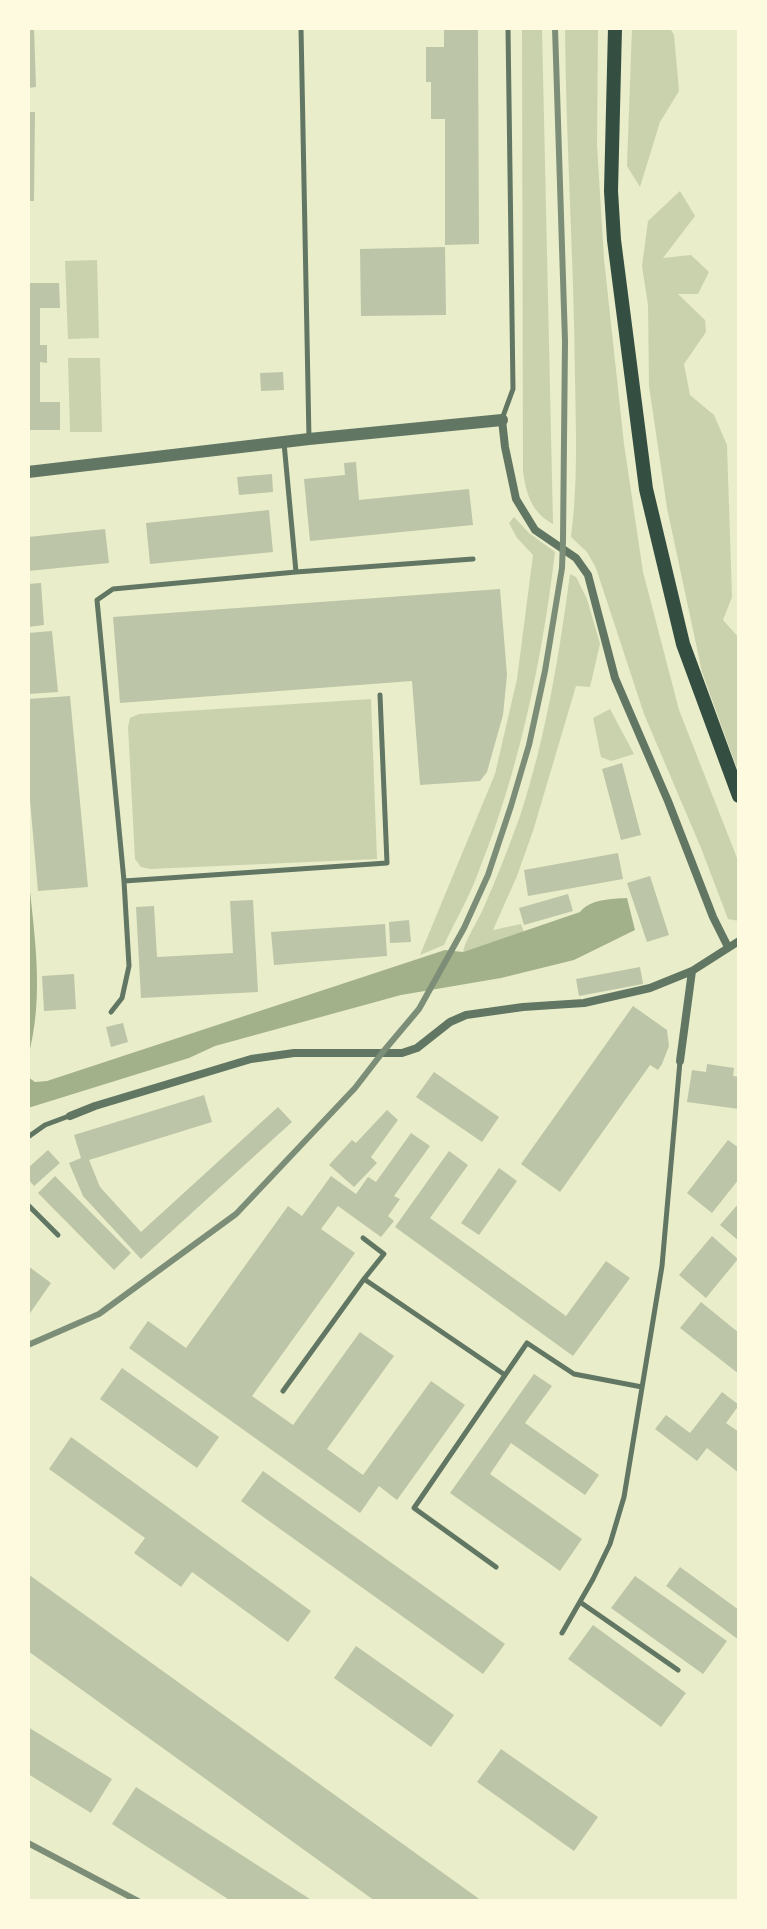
<!DOCTYPE html>
<style>
body{margin:0}
#map{position:relative;width:767px;height:1929px;overflow:hidden;background:#e9edc9;font-family:"Sofia Sans Condensed",sans-serif}
canvas{display:block}
.frame{position:absolute;inset:0;border:30px solid #fefae0;pointer-events:none}
</style>
<div id="map">
<canvas width="767" height="1929"></canvas>
<div class="frame"></div>
</div>
<script>
const c = document.querySelector('canvas').getContext('2d');
c.lineJoin = 'round';
function paint(path, color) { c.fillStyle = color; c.fill(path, 'evenodd'); }
function stroke(path, color, width, dash) { c.strokeStyle = color; c.lineWidth = width; c.lineCap = dash ? 'butt' : 'round'; c.setLineDash(dash || []); c.stroke(path); }
const green = new Path2D(`
 M522,28h20l11,496c-21,-11 -27,-30 -30,-53z
 M565,28h33l-1,117 7,114 20,185 19,128 36,138 60,153v58l-11,-2 -27,-71 -57,-134 -48,-146 -9,-16 -16,-15c7,-53 5,-106 4,-159 -1,-117 -9,-233 -10,-350z
 M632,28h38l4,7 5,56 -19,31 -20,65 -13,-21z
 M680,191l15,25 -32,42 28,-3 18,17 -11,22h-20l27,26 1,12 -22,32 6,31 24,20 13,30 5,152 -9,23 16,18v136l-37,-102 -35,-164 -18,-122 -1,-81 -6,-39 6,-45z
 M97,260l2,78 -31,1 -3,-78z
 M68,358h32l2,74h-32z
 M514,517l15,16 26,19c-13,109 -36,219 -77,321 -9,25 -23,48 -34,72l-24,10 75,-181 22,-95 16,-124 -16,-17 -8,-15z
 M570,574l6,3 11,22 13,45 -10,43 -14,-1 -43,145 -16,45 -24,54 28,-6 3,8 -61,20c3,-14 15,-31 21,-45 13,-30 25,-60 36,-91 26,-79 39,-160 50,-242z
 M371,699l6,160 -227,10 -9,-2 -6,-8 -7,-132 2,-9 9,-4z
 M610,709l24,45 -23,7 -10,-4 -8,-39z`);
const water = new Path2D(`
 M28,872c6,62 17,123 0,185z
 M627,898l8,32 -61,30 -73,18 -100,17 -186,51 -26,12 -161,50v-31l7,5 12,-1 398,-131 18,2 117,-40c10,-13 31,-13 47,-14z`);
const building = new Path2D(`
 M28,28h6l2,59 -8,1z
 M444,28h34l1,216 -34,1v-126h-14v-37h-5v-35h18z
 M28,112h7l-1,89h-6z
 M445,247l1,68 -85,1 -1,-67z
 M28,283h31l1,25h-20v37h7v18l-7,-1v40h20v28h-32z
 M283,372l1,18 -23,1 -1,-18z
 M356,462l3,38 110,-11 4,36 -163,16 -6,-62 41,-4 -1,-12z
 M272,474l1,18 -34,3 -2,-18z
 M269,510l4,42 -123,12 -4,-41z
 M105,529l4,34 -81,8v-34z
 M41,583l3,42 -16,2v-43z
 M500,589l7,86 -4,40 -16,57 -7,9 -60,4 -8,-104 -292,22 -7,-86z
 M52,631l6,61 -30,2v-61z
 M70,696l18,191 -50,4 -10,-113v-79z
 M622,763l19,72 -20,5 -19,-71z
 M618,853l5,26 -95,17 -4,-26z
 M650,876l19,59 -22,7 -20,-59z
 M568,894l5,17 -49,14 -5,-17z
 M253,900l5,92 -117,6 -5,-91 18,-1 3,51 76,-4 -3,-52z
 M409,920l2,22 -21,1 -1,-21z
 M385,924l2,32 -113,9 -3,-33z
 M640,967l3,17 -64,12 -3,-17z
 M74,974l2,35 -32,2 -2,-35z
 M633,1006l34,24 2,16 -7,18 -4,6 -8,-5 -90,127 -39,-28z
 M123,1023l5,19 -17,5 -5,-20z
 M707,1064l27,4 -1,8 6,1v32l-52,-7 5,-32 14,2z
 M434,1072l65,45 -17,25 -66,-45z
 M204,1095l8,27 -123,38 11,27 41,45 137,-125 14,15 -151,137 -58,-63 -14,-33 12,-5 -7,-23z
 M387,1110l11,10 -27,37 6,6 -23,24 -25,-22 23,-25 4,3z
 M411,1133l19,13 -36,50 6,3 -12,17 6,5 -13,16 -43,-31 -17,23 34,24 -103,143 41,29 67,-93 34,24 -67,93 36,26 68,-94 34,24 -68,95 -18,-14 -19,27 -231,-165 19,-27 38,27 102,-142 14,10 29,-40 25,18 12,-17 8,5z
 M728,1140l11,8v31l-27,34 -25,-20z
 M48,1150l12,13 -26,23 -6,-7v-11z
 M449,1151l19,14 -38,53 136,98 40,-55 24,17 -57,78 -178,-129z
 M499,1168l18,13 -38,54 -18,-12z
 M55,1176l76,77 -17,17 -76,-77z
 M739,1203v38l-19,-16z
 M712,1236l26,23 -32,39 -27,-23z
 M28,1266l23,17 -23,33z
 M701,1302l38,31v41l-59,-46z
 M122,1368l97,69 -22,31 -97,-69z
 M534,1374l18,12 -27,37 74,52 -14,20 -74,-52 -21,31 92,65 -22,32 -110,-78z
 M722,1392l17,13 -13,18 13,9v41l-32,-25 -10,13 -42,-32 11,-14 24,18z
 M71,1437l240,174 -23,31 -96,-70 -11,15 -47,-34 11,-15 -96,-69z
 M263,1471l242,173 -22,30 -242,-173z
 M680,1567l59,43v30l-73,-54z
 M28,1574l454,327h-107l-347,-250z
 M635,1576l92,65 -24,33 -92,-66z
 M593,1625l93,68 -25,34 -93,-68z
 M356,1646l98,69 -23,32 -97,-69z
 M28,1727l84,52 -21,34 -63,-39z
 M501,1749l97,68 -24,34 -97,-69z
 M136,1787l177,114h-82l-119,-77z`);
const service = new Path2D(`
 M301,28l8,411
 M502,419l11,-30 -5,-361
 M284,443l12,129
 M124,881l263,-18 -7,-168
 M111,1012l11,-14 7,-32 -5,-85 -27,-281 16,-11 183,-17 177,-13
 M28,1137l17,-12 24,-9
 M28,1205l30,30
 M364,1279l141,96
 M283,1391l81,-112 20,-25 -21,-16
 M496,1567l-82,-59 113,-165 47,31 68,13
 M580,1602l98,68
 M562,1633l31,-54 17,-35 14,-47 38,-231 18,-205`);
const minor = new Path2D(`
 M502,420l3,27 11,52 19,31 41,28 12,17 27,103 53,123 45,116 15,30
 M680,1061l12,-90
 M70,1116l25,-10 156,-47 43,-6h108l15,-5 33,-26 16,-7 57,-8 61,-4 66,-15 42,-17 47,-30`);
const tertiary = new Path2D(`
 M28,472l281,-33 193,-19`);
const secondary = new Path2D(`
 M615,28l-4,163 3,49 32,249 37,155 56,152`);
const rail = new Path2D(`
 M28,1345l71,-31 137,-100 119,-126 27,-35 37,-44 45,-81 24,-53 23,-69 18,-61 16,-74 17,-103 1,-27 2,-200 -10,-313
 M28,1843l110,58`);
paint(green, '#cad2ad');
paint(water, '#a3b18a');
paint(building, '#bcc5a7');
stroke(service, '#617663', 5);
stroke(minor, '#617663', 8);
stroke(tertiary, '#617663', 12);
stroke(secondary, '#344e41', 14);
stroke(rail, '#7c8e77', 6);
</script>
